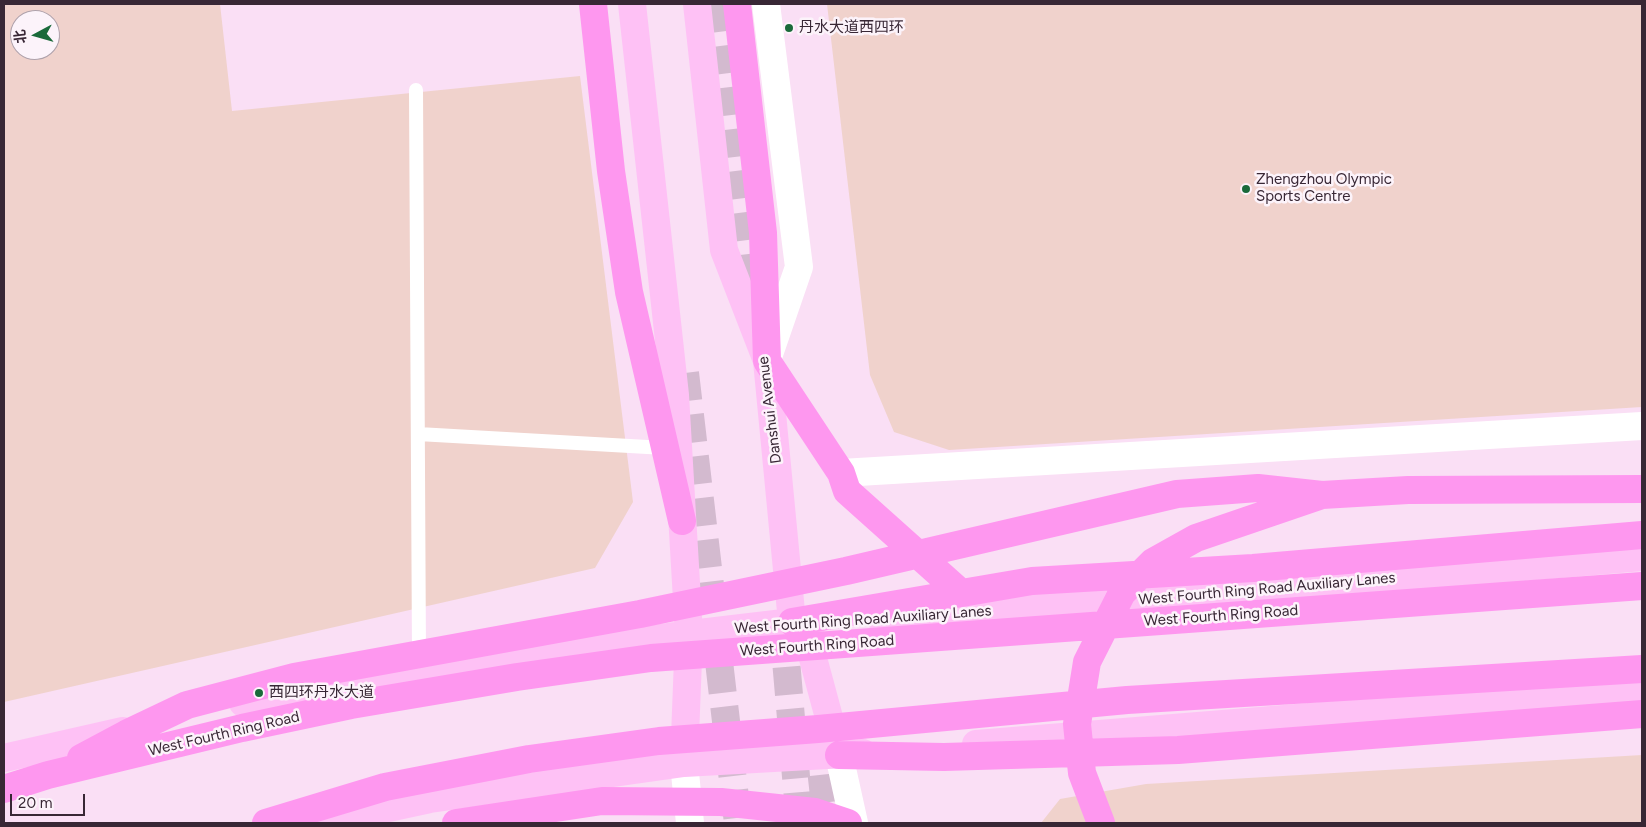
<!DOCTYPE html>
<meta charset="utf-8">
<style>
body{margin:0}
#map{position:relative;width:1646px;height:827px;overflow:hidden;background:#fadff5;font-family:Figtree,"Noto Sans SC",sans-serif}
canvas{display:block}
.frame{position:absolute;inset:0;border:5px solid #382735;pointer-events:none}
.north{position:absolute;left:10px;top:10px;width:50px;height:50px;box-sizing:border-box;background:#fcf3fa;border:1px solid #aea1ab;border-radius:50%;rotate:264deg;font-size:14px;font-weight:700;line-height:20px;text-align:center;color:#382735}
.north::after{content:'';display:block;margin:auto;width:18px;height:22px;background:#1a6a3a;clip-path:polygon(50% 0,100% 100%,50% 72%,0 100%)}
.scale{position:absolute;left:10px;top:794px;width:75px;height:22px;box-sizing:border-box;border:2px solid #382735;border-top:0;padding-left:6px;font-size:15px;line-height:18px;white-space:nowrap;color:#382735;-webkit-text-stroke:4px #fcf3fa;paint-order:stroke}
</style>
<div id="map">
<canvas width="1646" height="827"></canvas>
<div class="frame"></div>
<div class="north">北</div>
<div class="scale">20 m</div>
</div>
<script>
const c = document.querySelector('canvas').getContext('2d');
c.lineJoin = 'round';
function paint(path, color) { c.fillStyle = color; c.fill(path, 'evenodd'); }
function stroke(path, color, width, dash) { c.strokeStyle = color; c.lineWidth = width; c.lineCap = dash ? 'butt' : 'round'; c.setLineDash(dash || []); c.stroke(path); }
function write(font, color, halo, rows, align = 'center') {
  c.font = font + ' Figtree,"Noto Sans SC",sans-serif'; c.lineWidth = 5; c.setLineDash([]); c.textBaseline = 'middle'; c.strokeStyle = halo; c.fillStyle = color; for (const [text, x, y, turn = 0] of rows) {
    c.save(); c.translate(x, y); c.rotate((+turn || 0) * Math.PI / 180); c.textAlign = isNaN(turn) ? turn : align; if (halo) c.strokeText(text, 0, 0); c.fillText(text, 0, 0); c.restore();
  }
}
const green = new Path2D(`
 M4,4h216l12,107 348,-35 53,426 -38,66 -591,134zM20,20h30v30h-30z
 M827,4h815v403l-693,43 -55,-18 -24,-57z
 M1642,755v68h-601l19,-24 86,-15z`);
const primaryTunnel = new Path2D(`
 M685,373l53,450
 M783,625l17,198`);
const highwayTunnel = new Path2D(`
 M717,4l38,312
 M817,733l10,90`);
const lane = new Path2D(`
 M416,90l3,568
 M418,434l247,14`);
const street = new Path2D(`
 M766,4l33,263 -32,93
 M841,473l801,-47
 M839,755l15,68`);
const secondary = new Path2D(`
 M684,763l6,60`);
const primary = new Path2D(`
 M632,4l43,391 14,239 -5,128
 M697,4l27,246 43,111 25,261 18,25 28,104
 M879,617l172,-10 591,-50
 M243,703l90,-20 356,-49 103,-12 24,-2
 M976,744l666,-54
 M4,758l119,-27
 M319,823l111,-24 254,-36 179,-10`);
const highway = new Path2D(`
 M593,4l18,167 18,121 53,229
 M737,4l26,229 4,128 74,112 6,18 114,102
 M792,622l240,-41 221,-13 389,-33
 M839,755l105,2 234,-7 464,-36
 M81,758l45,-24 61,-29 107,-28 346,-63 206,-43 331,-77 81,-6 64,7
 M4,789l44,-14 194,-47 109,-23 166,-28 134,-19 991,-72
 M266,823l119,-36 144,-28 130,-18 159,-12 309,-29 515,-31
 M456,823l146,-22 119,1 94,10 33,11
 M1101,823l-19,-50 -5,-49 10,-62 35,-69 31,-31 43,-24 126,-43 86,-5 234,-1`);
const markers = [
 [789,28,5,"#1a6a3a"],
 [1246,189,5,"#1a6a3a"],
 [259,693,5,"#1a6a3a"]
];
const poiNames = [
 ["丹水大道西四环",799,28],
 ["Zhengzhou Olympic",1256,180],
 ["Sports Centre",1256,197],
 ["西四环丹水大道",269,693]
];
const streetNames = [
 ["Danshui Avenue",770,410,-97],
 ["West Fourth Ring Road Auxiliary Lanes",1267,589,-5],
 ["West Fourth Ring Road",1221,616,-4],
 ["West Fourth Ring Road Auxiliary Lanes",863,620,-4],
 ["West Fourth Ring Road",817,646,-4],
 ["West Fourth Ring Road",224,734,-13]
];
paint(green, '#f0d2cc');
stroke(primaryTunnel, '#d3bacf', 28, [28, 14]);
stroke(highwayTunnel, '#d3bacf', 28, [28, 14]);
stroke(lane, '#fff', 14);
stroke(street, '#fff', 28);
stroke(secondary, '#fff', 28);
stroke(primary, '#fec1f5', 28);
stroke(highway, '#fe97ef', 28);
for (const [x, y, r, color] of markers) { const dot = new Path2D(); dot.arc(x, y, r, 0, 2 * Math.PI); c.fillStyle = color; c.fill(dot); stroke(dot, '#fcf3fa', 2); }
write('15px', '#382735', '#fcf3fa', poiNames, 'left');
write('15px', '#382735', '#fcf3fa', streetNames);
</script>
